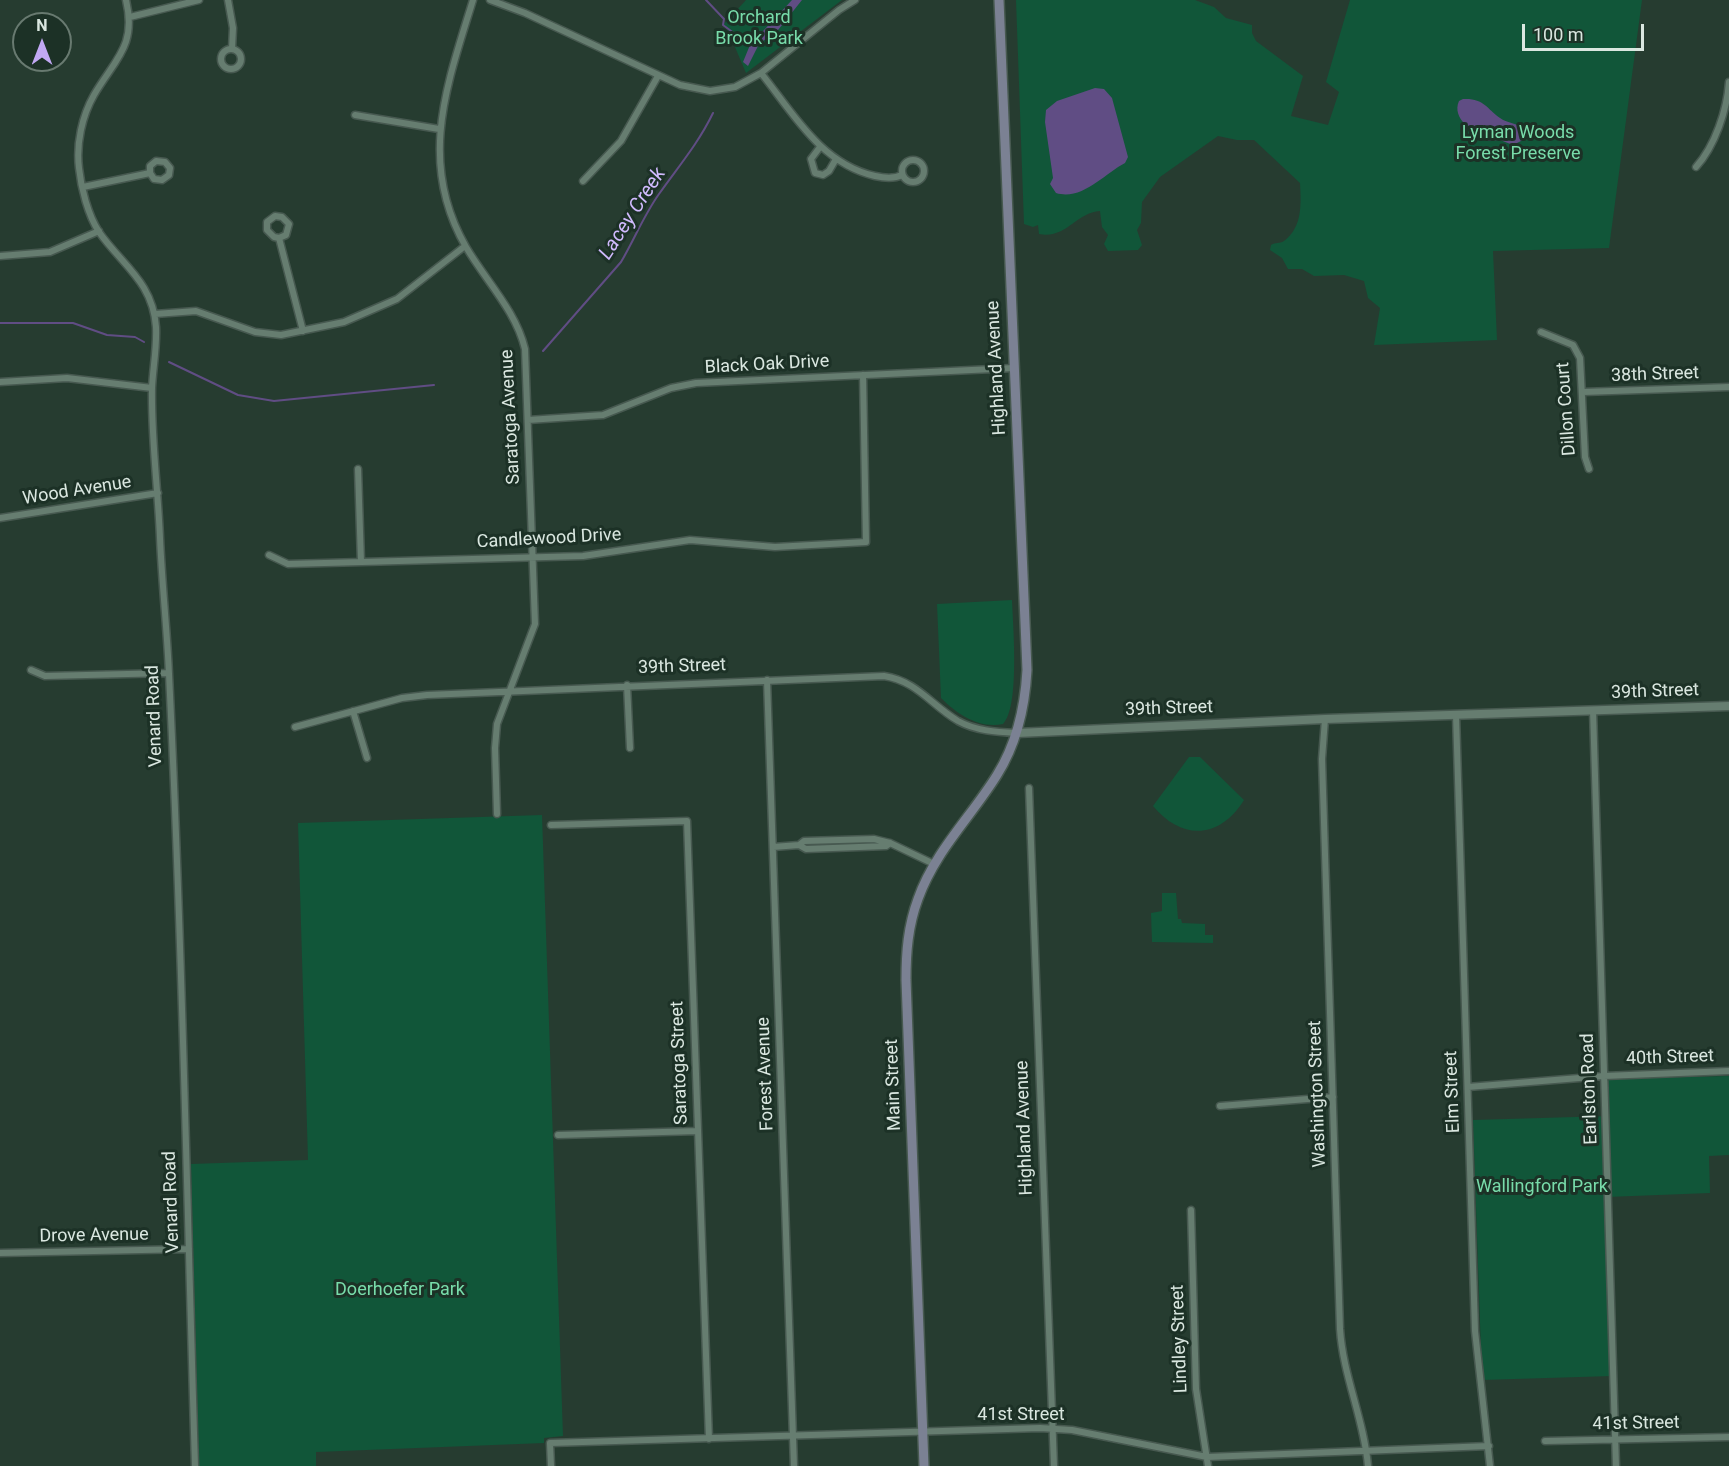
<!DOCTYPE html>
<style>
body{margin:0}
#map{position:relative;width:1729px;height:1466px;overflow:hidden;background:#263c30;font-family:Roboto,sans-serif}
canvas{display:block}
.north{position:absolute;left:12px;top:12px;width:60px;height:60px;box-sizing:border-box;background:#1c3126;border:2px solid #687a70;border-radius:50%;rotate:0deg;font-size:16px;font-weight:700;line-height:24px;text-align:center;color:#dae7e0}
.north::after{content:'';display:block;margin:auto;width:21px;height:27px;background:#c1a8f3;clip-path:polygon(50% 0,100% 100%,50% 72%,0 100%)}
.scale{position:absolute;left:1522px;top:24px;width:122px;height:27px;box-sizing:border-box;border:3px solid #dae7e0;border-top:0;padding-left:8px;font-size:18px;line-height:21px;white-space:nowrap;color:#dae7e0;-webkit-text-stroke:4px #1c3126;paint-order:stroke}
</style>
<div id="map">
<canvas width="1729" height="1466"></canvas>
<div class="north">N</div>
<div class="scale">100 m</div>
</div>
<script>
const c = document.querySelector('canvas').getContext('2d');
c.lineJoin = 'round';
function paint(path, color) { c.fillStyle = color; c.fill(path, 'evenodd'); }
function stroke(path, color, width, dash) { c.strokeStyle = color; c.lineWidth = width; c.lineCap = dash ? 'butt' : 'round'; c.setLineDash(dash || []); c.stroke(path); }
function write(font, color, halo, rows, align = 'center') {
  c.font = font + ' Roboto,sans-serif'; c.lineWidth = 6; c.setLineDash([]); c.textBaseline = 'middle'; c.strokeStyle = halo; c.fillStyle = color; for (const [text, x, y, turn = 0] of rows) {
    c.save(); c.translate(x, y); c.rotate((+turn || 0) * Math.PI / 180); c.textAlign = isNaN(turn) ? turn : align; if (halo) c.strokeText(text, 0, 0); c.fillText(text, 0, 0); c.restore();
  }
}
const green = new Path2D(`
 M746,0h96l-96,73 -20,-47 -3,-1z
 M1016,0h179l19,7 12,11 26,7v8l4,8 47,35 -12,40 37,9 11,-33 -13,-10 24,-82h292l-33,248 -116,3 4,89 -123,5 6,-37 -12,-10 -4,-17 -20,-6 -30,1 -12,-7h-14l-6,-11 -12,-8 1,-5c5,-3 8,-1 13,-4 19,-14 17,-38 16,-58l-46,-43h-17l-19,-4 -58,41 -18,25 -1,21 -4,7 5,15 -4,5 -30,1 -4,-7 4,-9 -6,-8 -2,-16c-25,2 -33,28 -61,23l-1,-9 -5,2 -9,-3z
 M1012,600c1,26 8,107 -9,124 -24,5 -46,-10 -62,-26l-4,-94z
 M1189,757h11l44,43c-24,39 -62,41 -91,6z
 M542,815l21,621 -19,2v5l-228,9v14h-117l-8,-302 117,-4 -10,-337z
 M1162,893h14l2,26h3l1,4 23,1v11h8v8l-61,-1 -1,-29 11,-2z
 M1729,1076v79l-20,1 1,37 -103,4 5,179 -130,4 -9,-260 136,-4 -1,-37z`);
const water = new Path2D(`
 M792,0h10l-24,30 -19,14 -11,22 -5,-4 7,-17z
 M1095,88l9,1 8,9 16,59 -3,6c-21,11 -43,38 -69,30l-6,-9 3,-6 -8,-56 1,-12 11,-9z
 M1463,99c21,-1 23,9 37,19 7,5 16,5 23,10v12l-10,5 -13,-5 -14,1c-12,-9 -35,-22 -27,-40z`);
const stream = new Path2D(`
 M706,0l18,19 -1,6 27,20
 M0,323h73l34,12 28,2 9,5
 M543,351l78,-89c13,-22 23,-47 38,-68 19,-27 39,-50 54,-81
 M169,362l69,33 36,6 160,-16`);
const minor = new Path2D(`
 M126,0c11,46 -11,59 -32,95 -12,21 -18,49 -15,73 2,20 9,47 20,64 23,33 54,50 57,95 1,21 -3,40 -4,61 -1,49 6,101 8,150 2,46 7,91 9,136 13,264 18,528 26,792
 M228,0l5,28 -1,21
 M473,0c-26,85 -56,162 -7,247 20,34 50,64 59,102l10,275 -38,100 -2,24 2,66
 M490,0l35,13 155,72 30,6 25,-4 26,-14 78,-63 16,-10
 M130,17l69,-17
 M221 59a10 10 0 1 1 20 0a10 10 0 1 1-20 0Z
 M761,73c32,40 60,91 114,103 9,2 19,3 27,-1
 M355,115l84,14
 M820,147l-9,12 4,14 8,2 6,-4 7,-12
 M902 171a11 11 0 1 1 22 0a11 11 0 1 1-22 0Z
 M1696,167c19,-21 31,-57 33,-85
 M583,181l38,-40 37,-65
 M83,187l67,-14 4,6 8,1 7,-5 1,-7 -5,-6 -9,-1 -6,5v7
 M279,238l7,-3 3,-11 -7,-7 -7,-1 -8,6v8l7,7 5,1 24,93
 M0,256l50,-4 49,-21
 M155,314l41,-3 59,21 26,3 63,-13 53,-23 68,-53
 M1541,332l32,13 7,13 5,99 4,12
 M0,382l67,-4 85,10
 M1583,392l146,-5
 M528,420l75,-5 68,-27 25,-5 318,-15
 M358,469l3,93
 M0,518l158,-25
 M269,555l19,9 295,-8 107,-16 85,7 91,-5 -3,-167
 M31,670l14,6 124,-3
 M767,680l27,786
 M627,685l3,63
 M1593,710l23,756
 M353,711l14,47
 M1456,715l19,616 15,135
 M1325,719l-3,40 18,570c3,47 24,90 28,137
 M295,727l107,-29 25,-3 457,-19c33,5 47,29 74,45 18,10 39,11 59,12
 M1029,788l25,678
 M551,825l136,-4 22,618
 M799,845l7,4 80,-3 4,-3
 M773,847l26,-2 5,-4 70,-2 16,4 44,21
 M1468,1087l136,-11 125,-5
 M1220,1106l113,-9
 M558,1135l140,-4
 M1191,1210l5,179 12,77
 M0,1253l189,-4
 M1545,1441l184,-4
 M551,1466l-1,-23 490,-15 32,2 135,27 282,-11`);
const tertiary = new Path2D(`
 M1017,733l308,-14 404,-13`);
const secondary = new Path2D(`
 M924,1466l-18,-486c0,-28 2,-54 12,-81 17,-48 53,-82 79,-124 20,-32 28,-68 30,-105l-28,-670`);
const parkNames = [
 ["Orchard",759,18],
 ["Brook Park",759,39],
 ["Lyman Woods",1518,133],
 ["Forest Preserve",1518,154],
 ["Wallingford Park",1542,1187],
 ["Doerhoefer Park",400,1290]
];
const streetNames = [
 ["Black Oak Drive",767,365,-3],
 ["Highland Avenue",997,368,-93],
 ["38th Street",1655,375,-2],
 ["Dillon Court",1567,409,-94],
 ["Saratoga Avenue",511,417,-93],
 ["Wood Avenue",77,491,-9],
 ["Candlewood Drive",549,539,-3],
 ["39th Street",682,667,-2],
 ["39th Street",1655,692,-2],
 ["39th Street",1169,709,-2],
 ["Venard Road",155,716,-92],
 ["40th Street",1670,1058,-2],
 ["Saratoga Street",680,1063,-92],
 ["Forest Avenue",766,1074,-92],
 ["Main Street",894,1085,-92],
 ["Earlston Road",1590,1089,-92],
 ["Elm Street",1453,1092,-92],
 ["Washington Street",1318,1094,-92],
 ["Highland Avenue",1025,1128,-92],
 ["Venard Road",172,1202,-92],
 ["Drove Avenue",94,1236,-1],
 ["Lindley Street",1180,1339,-92],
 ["41st Street",1021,1415],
 ["41st Street",1636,1424,-1]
];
const waterNames = [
 ["Lacey Creek",633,214,-57]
];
paint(green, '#115639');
paint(water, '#604d84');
stroke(stream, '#604d84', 2);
stroke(minor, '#475950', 9);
stroke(tertiary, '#475950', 11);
stroke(secondary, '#475950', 12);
stroke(minor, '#667d70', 6);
stroke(tertiary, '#667d70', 8);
stroke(secondary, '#7b8193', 9);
write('18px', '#78dcaa', '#1c3126', parkNames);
write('18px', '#dae7e0', '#1c3126', streetNames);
write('italic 20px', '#d0bafd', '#1c3126', waterNames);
</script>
